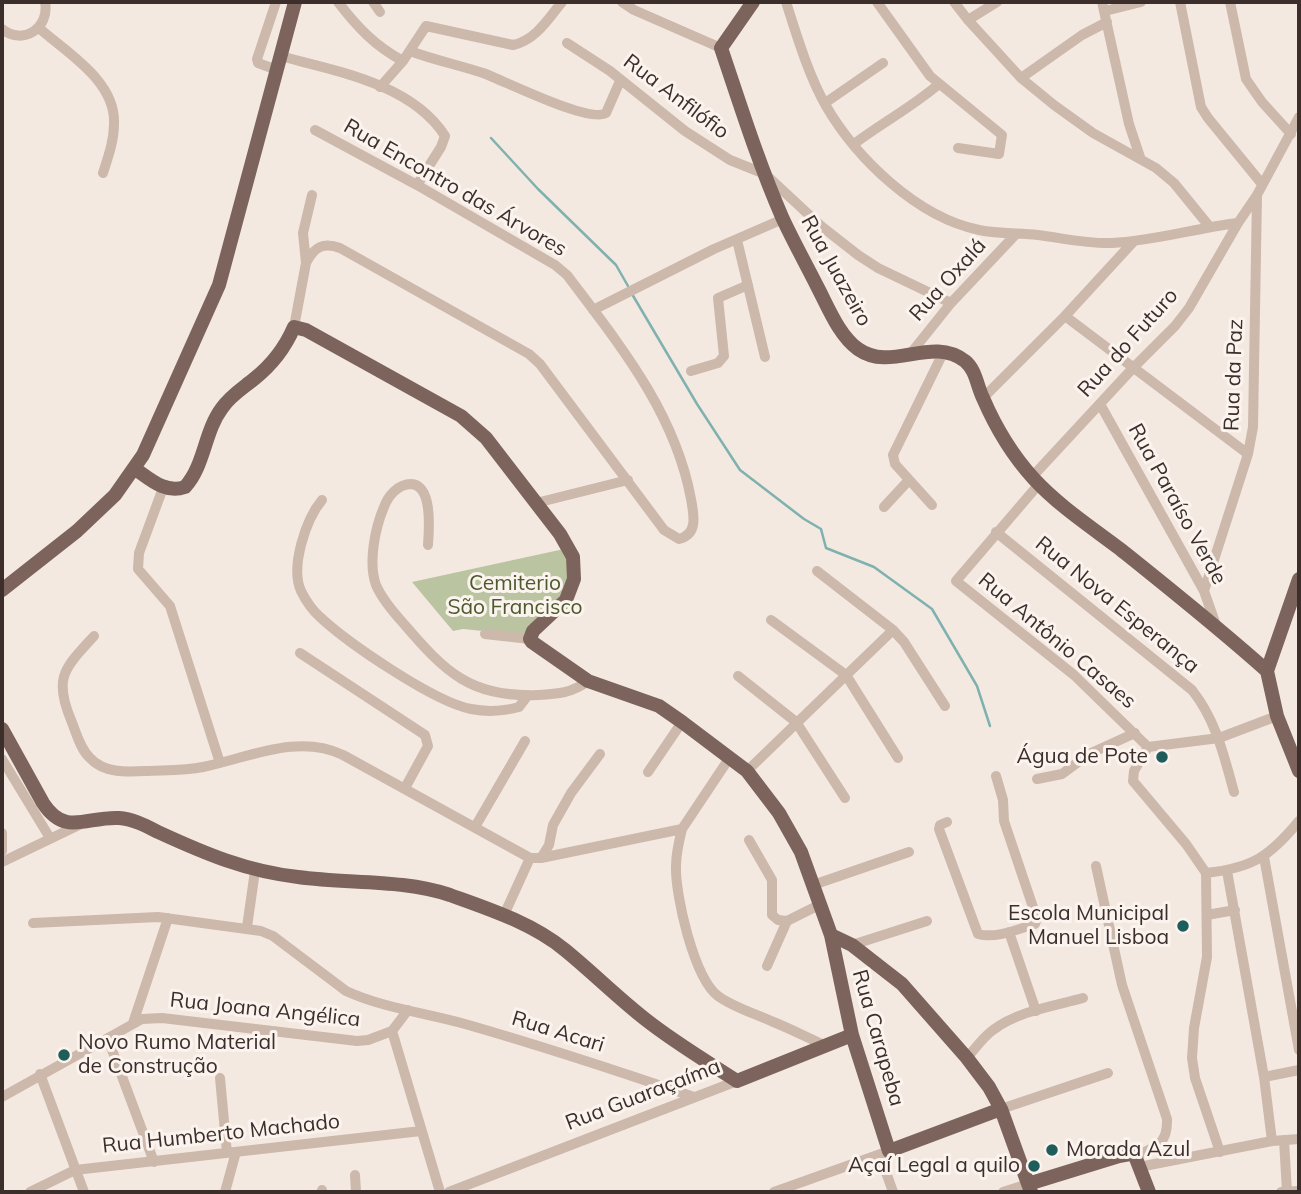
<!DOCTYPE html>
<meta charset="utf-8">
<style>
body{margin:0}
#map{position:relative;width:1301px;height:1194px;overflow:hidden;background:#f4e9e1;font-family:Mulish,sans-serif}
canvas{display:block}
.frame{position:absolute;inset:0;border:4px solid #3b2e2b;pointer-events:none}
</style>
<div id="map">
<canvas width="1301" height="1194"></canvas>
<div class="frame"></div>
</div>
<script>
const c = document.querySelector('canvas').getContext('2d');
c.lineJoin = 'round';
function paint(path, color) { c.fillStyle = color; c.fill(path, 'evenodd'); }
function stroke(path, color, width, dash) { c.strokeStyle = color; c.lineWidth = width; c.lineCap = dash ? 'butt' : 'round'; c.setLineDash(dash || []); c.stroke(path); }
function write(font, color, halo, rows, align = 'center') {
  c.font = font + ' Mulish,sans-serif'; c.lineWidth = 6; c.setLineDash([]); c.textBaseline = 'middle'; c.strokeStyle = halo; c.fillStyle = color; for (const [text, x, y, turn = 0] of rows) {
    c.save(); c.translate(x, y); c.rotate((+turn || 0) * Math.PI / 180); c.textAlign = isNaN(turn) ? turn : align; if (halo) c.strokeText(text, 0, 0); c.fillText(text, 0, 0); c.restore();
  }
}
const green = new Path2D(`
 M564,549l8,24 -4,16 -45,46 -60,-6 -10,2 -41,-49z`);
const stream = new Path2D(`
 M491,138l47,51 78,76 12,21
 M632,294l65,110 43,66 64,49 17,10 5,19 48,19 58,42 45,77 13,40`);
const minor = new Path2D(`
 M276,2l-19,57 1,4 19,7
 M338,2c19,25 37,44 65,59
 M373,2l7,10
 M622,2l12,8 87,38
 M786,2c11,34 22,72 40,104 31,53 91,111 153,124 19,4 39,3 59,5 24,3 50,9 74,8 42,-2 84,-15 126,-20
 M877,2l53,74 72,59 -3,19 -41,-6
 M954,2l14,18 53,58 33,27 39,28 63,35 18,15 35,43
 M1102,2l27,122 11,33
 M1180,2l21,105 7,11 54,66
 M1230,2l16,77 16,23 29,32
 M1105,11l36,-9
 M968,20l29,-18
 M39,28c28,25 77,53 75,96 0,17 -6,33 -11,49
 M2,29c21,17 48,-1 43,-27
 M567,43l43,28 75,60 45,29 35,14 56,52 37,29 20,13 73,35
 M410,51c24,9 49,14 73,22 22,8 107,51 123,40l14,-32
 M280,56c56,15 132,28 165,80l-4,11 -24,38
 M1021,78l61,-43 25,-13
 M380,87l23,-26 23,-35 87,19c23,-5 35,-26 49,-43
 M825,103l58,-40
 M854,144c28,-21 58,-37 85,-60
 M737,240l28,117
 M306,263c8,-16 17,-21 34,-15l189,106 11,10 124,166 15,9c19,-5 15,-23 12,-40 -16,-87 -72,-155 -124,-224l-12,-10 -138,-80 -102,-55
 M593,310l121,-61 69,-30
 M1065,316l183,138
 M294,327l12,-64 -3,-30 9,-38
 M911,353l40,-50 65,-69
 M691,371l27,-8 6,-7 -6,-58 30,-13
 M983,398l82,-82 69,-75
 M1100,404l104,187 12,34
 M1032,477l101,-109 42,-42 14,-18 49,-85 19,-28 42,-78
 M1039,484l-83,97 118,94 74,72 -14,24 -1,10 53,63 20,29 1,84 -13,71 -2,30 3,20 25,74
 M163,488l-24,65 -1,16 32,37 50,157
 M322,500c-16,19 -32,67 -21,91 5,10 11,19 19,26 28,26 114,85 151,92 15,3 33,2 48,-2l9,-12
 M536,503l92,-23
 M932,505l-37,-41 -2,-9 51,-104
 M884,507l25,-27
 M996,532l196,158c24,30 32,66 42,102
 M428,545c1,-15 5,-60 -17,-61 -13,0 -23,12 -27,23 -9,21 -16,56 -8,78 6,14 18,28 28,39 41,48 67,74 134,71 20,-1 34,-2 50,-14
 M817,571l76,59 11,12 41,64
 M1204,591l44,-137 5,-27 4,-231
 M771,620l75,55 52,83
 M485,634l45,5
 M94,636c-29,32 -41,41 -23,84 5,12 9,29 19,38 14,15 35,14 55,13 19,-1 39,0 58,-4 45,-9 95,-34 140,-12l187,103h11l141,-29 48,-72
 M300,653l125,82 3,11 -23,42
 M738,676l58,46 49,76
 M1148,747l71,-9 58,-22
 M2,759l48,79
 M747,771l146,-141
 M648,772l34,-50
 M1037,779l25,-5 27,-20 46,-21
 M947,822l-7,3 -1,4 39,105c18,5 40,-5 57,-10l2,-5 -33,-98 -1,-21 -7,-24
 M475,827l50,-86
 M682,829c-3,12 -6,24 -6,37 -1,29 18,112 42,130 15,11 35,17 53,25 18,7 35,16 53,24
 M2,833v18
 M749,840l23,40v35l6,5 9,1
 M1264,857l35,193
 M541,858l8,-13 4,-20 18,-32 29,-39
 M2,862l79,-38
 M1096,866l26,119 45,134c1,25 -11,28 -32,37
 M1227,871l37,206 8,64
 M1206,873c47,-5 64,-17 93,-52
 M813,885l96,-33
 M504,915l26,-57
 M1207,915l28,-5
 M33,923l125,-6 103,14 12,5 73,55c37,17 80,22 119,33 77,22 153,47 229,73
 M247,927l8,-56
 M1009,932l27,79
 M852,945l75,-24
 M767,966l20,-45 32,-16
 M408,1010l-16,21 48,161
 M133,1023l35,-105
 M108,1039l46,123
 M967,1058c8,-9 16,-21 26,-28 25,-19 61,-24 90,-32
 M40,1074l44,118
 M1264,1077l35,-7
 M220,1078l7,75
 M2,1097l140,-78 20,-1 195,23 11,-1 24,-9
 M1001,1109l107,-36
 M1284,1140l3,52
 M880,1155l13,37
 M1139,1167l133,-26 27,-2
 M355,1175l1,17
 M30,1192l45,-22 346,-39
 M225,1192l11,-40
 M322,1192v-2
 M449,1192l288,-111
 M774,1192l115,-41
 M1003,1192l25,-8
 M1281,1192l18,-1`);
const major = new Path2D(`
 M753,2l-32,46c19,56 37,114 61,169 11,24 24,47 36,71 11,21 21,47 40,61 34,24 73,-14 107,12 11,9 12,25 18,37 12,28 30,58 51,81 25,27 57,48 86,70 50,40 99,79 147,122
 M134,468c16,11 31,26 51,19 20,-22 19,-55 37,-79 8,-12 21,-20 32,-29 19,-15 31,-31 40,-52l12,3 155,86 25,22 74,96 13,23 1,22 -8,21 -33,31 -3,8 2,3 56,39 71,25 23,16 65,49 32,42 22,39 30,83 21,100 37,116 112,-42
 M1299,579l-32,92 10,45 22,55
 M2,590l75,-59 38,-36 28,-40 76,-170 76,-283
 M2,729l41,74c22,34 44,13 76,15 14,1 27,8 39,14 48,22 88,39 140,45 51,7 104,2 152,18 39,14 82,28 115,55 27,22 52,47 80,69 29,23 61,42 92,62l115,-46
 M831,935l21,10 50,39 65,74 22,29 12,22 30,83
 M1028,1184l91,-28 11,-2 5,2 14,36`);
const markers = [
 [1162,757,7,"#1f5d5b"],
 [1183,926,7,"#1f5d5b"],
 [64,1055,7,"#1f5d5b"],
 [1052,1150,7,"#1f5d5b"],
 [1034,1166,7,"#1f5d5b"]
];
const streetNames = [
 ["Rua Anfilófio",676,97,37],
 ["Rua Encontro das Árvores",455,188,30],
 ["Rua Juazeiro",836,271,61],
 ["Rua Oxalá",948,280,-48],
 ["Rua do Futuro",1128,343,-48],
 ["Rua da Paz",1234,375,-88],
 ["Rua Paraíso Verde",1177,504,61],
 ["Rua Nova Esperança",1117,605,39],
 ["Rua Antônio Casaes",1057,641,40],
 ["Rua Joana Angélica",265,1010,6],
 ["Rua Acari",558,1032,17],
 ["Rua Carapeba",878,1038,74],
 ["Rua Guaraçaíma",643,1095,-21],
 ["Rua Humberto Machado",221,1134,-6]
];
const parkNames = [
 ["Cemiterio",515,584],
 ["São Francisco",515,608]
];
const poiNames = [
 ["Água de Pote",1148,757],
 ["Escola Municipal",1169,914],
 ["Manuel Lisboa",1169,938],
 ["Novo Rumo Material",78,1043,"left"],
 ["de Construção",78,1067,"left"],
 ["Morada Azul",1066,1150,"left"],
 ["Açaí Legal a quilo",1020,1166]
];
paint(green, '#bbc4a0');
stroke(stream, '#7fb1af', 2.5);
stroke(minor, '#cdb8ac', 10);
stroke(major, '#7c645c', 14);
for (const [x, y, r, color] of markers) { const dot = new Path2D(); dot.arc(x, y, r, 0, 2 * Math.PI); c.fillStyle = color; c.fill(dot); stroke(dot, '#fbf3ee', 2.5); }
write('21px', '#3b2e2b', '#fbf3ee', streetNames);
write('21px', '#4e592e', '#fbf3ee', parkNames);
write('21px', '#3b2e2b', '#fbf3ee', poiNames, 'right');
</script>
